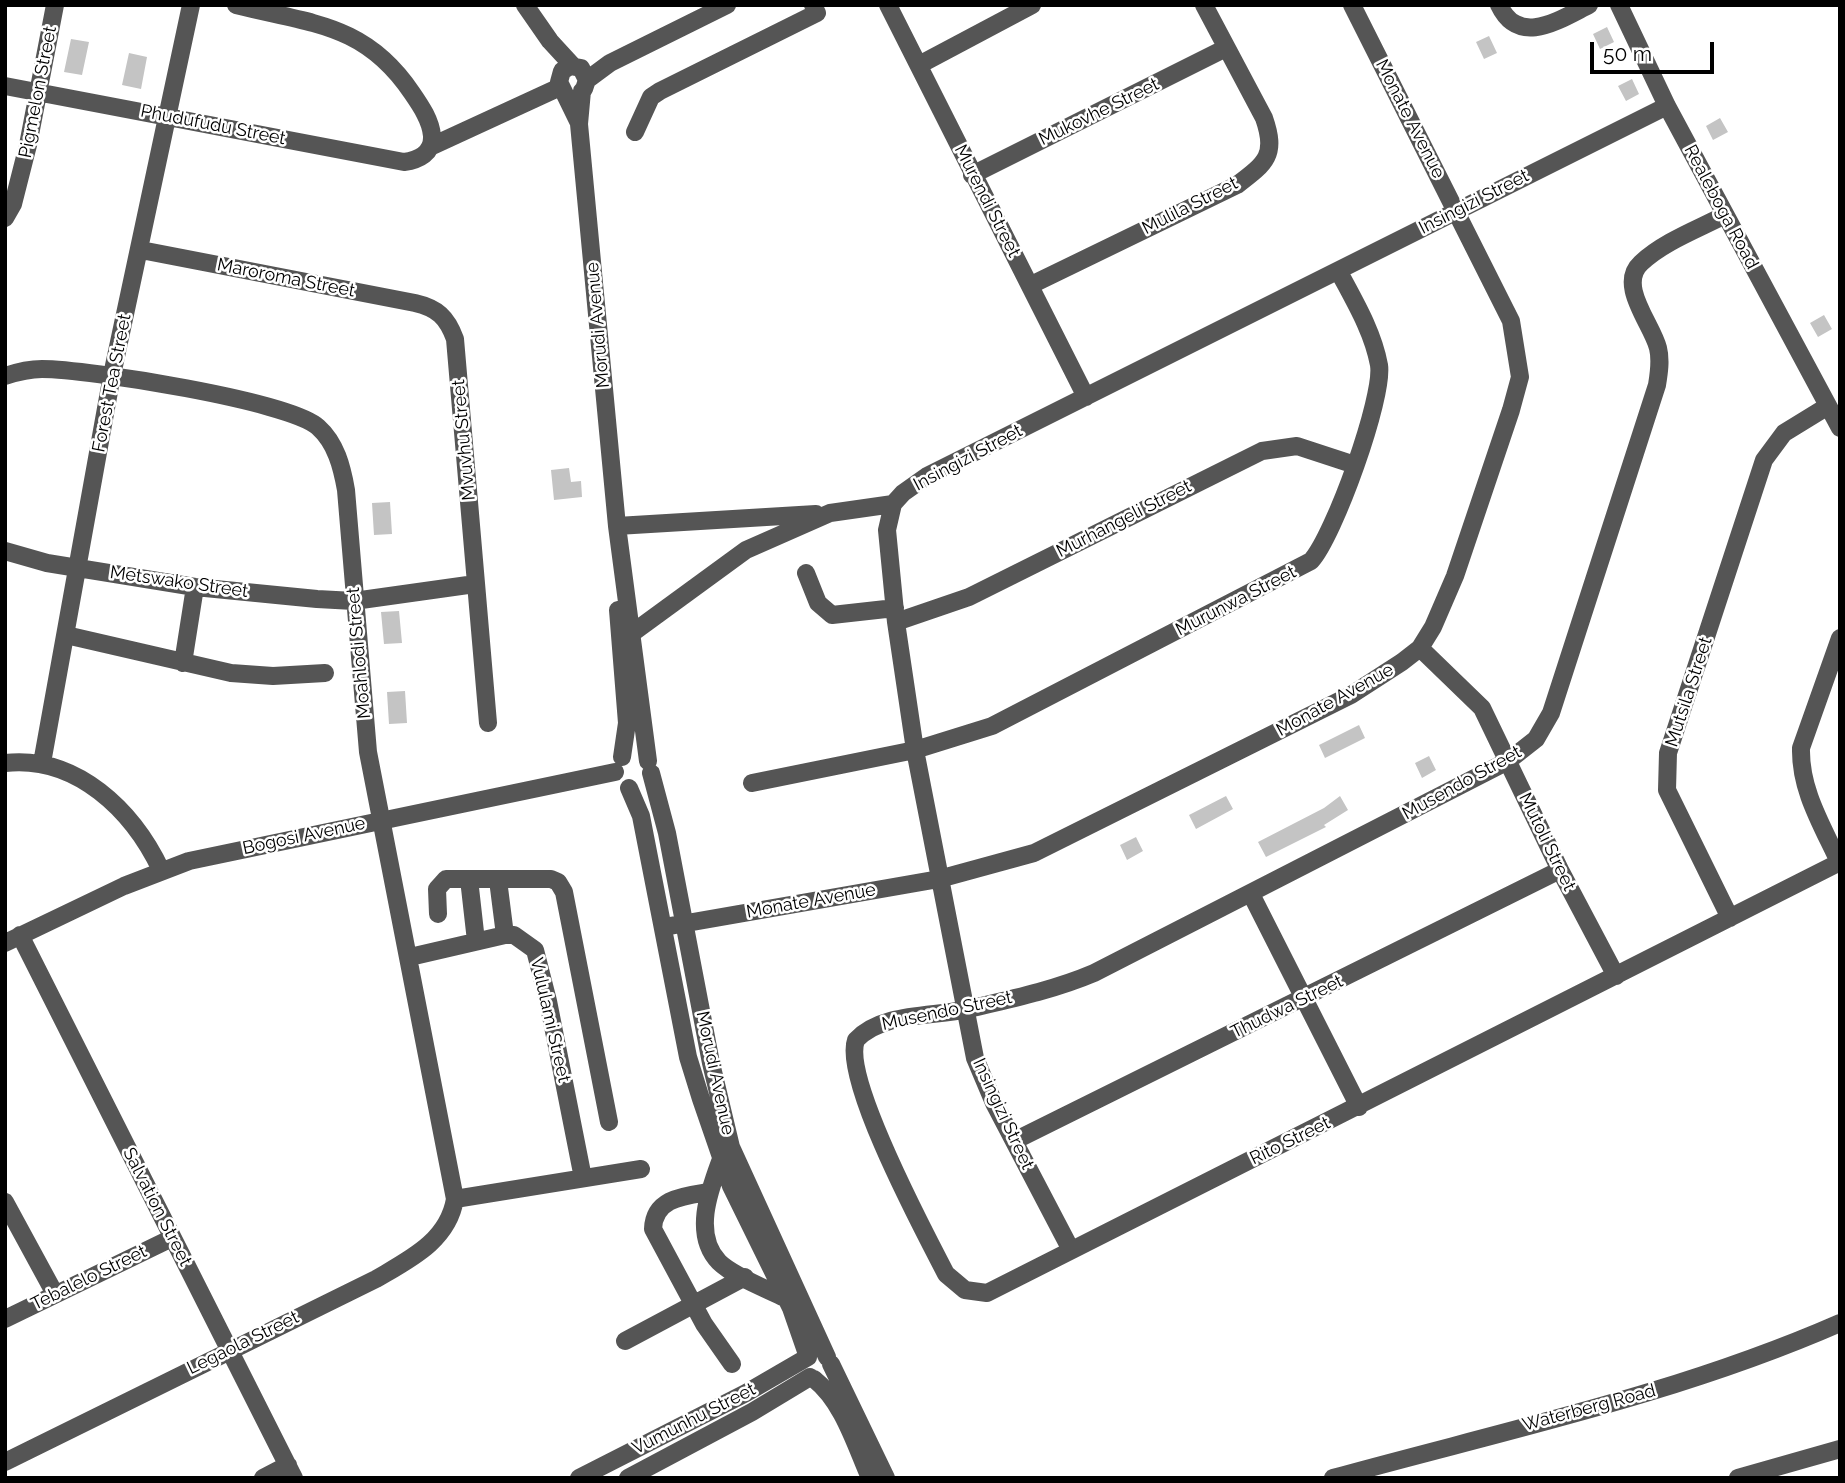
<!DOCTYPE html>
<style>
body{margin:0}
#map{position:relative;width:1845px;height:1483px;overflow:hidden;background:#fff;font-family:Raleway,sans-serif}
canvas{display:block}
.frame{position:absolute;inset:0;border:7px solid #000;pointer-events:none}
.scale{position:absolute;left:1590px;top:42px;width:124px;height:32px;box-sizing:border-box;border:4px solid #000;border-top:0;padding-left:9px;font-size:21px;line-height:24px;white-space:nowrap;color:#000;-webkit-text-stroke:5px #fff;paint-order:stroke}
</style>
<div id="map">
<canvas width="1845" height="1483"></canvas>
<div class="frame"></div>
<div class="scale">50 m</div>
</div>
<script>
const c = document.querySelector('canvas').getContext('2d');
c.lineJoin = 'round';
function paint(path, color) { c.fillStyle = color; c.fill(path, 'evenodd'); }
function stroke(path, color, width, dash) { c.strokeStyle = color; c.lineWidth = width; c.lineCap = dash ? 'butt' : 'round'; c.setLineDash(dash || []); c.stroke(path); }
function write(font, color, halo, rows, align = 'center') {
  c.font = font + ' Raleway,sans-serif'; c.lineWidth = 5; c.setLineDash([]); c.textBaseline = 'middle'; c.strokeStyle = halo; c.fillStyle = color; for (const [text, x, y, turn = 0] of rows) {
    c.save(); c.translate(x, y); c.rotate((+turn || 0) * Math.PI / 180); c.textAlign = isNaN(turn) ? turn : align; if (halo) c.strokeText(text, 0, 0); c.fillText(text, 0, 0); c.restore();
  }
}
const building = new Path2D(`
 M1607,27l7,15 -14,7 -7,-15z
 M1489,36l8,17 -13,6 -8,-17z
 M71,39l18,3 -7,33 -18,-3z
 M129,53l18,4 -6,32 -19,-4z
 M1632,79l7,15 -13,7 -8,-15z
 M1720,118l8,14 -15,8 -7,-14z
 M1824,315l8,14 -14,8 -8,-14z
 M569,468l2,14 10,-1 1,16 -28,3 -3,-30z
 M390,502l2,32 -18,1 -2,-32z
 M399,611l3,32 -18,1 -3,-32z
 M405,691l2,32 -18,1 -2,-32z
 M1359,725l6,13 -40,20 -6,-13z
 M1429,756l7,14 -14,8 -7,-15z
 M1226,796l7,13 -37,20 -7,-14z
 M1340,796l8,14 -24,15 2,2 -60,30 -8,-15 66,-34z
 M1136,837l7,14 -16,9 -7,-15z`);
const minor = new Path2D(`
 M525,5l25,36 23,25
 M888,5l198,392
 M1499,5c20,42 60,15 90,0
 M1619,5l48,101 173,322
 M919,65l113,-60
 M587,80l23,-17 117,-58
 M5,86l399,76c15,-2 29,-9 28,-26 -1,-15 -11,-30 -20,-43 -47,-70 -101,-69 -176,-88
 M582,91l-3,33 38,402 31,235
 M578,121l-19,-39 3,-11 8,-5 11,2 6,12 -3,9
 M635,132l16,-35 9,-6 157,-78 -4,-8
 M432,146l128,-59
 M972,175l254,-127
 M1725,215c-27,14 -62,27 -84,48 -24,22 11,61 17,85 3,12 1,25 -1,37l-106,328 -15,26 -28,22 -414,212c-40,17 -83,26 -126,36 -35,8 -86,3 -112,31 -14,39 69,193 90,234l19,16 22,3 853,-431
 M5,218l8,-14 15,-59 27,-140
 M141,250l274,53c22,5 32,14 40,36l33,384
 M1031,285l206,-100c29,-22 40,-30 27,-67l-60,-113
 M5,376c12,-4 24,-7 37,-7 45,0 248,32 276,58 18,16 24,40 28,63l22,262 87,447c-7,42 -45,60 -79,80l-371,183
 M617,526l199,-12
 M5,551l42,12 148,24 122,12 37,2 121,-17
 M806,573l12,30 14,12 63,-7
 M618,610l9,113 -5,34
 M896,622l73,-25 293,-146 35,-5 58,19
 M631,634l115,-84 84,-37 63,-9
 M66,635l165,38 42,3 52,-3
 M1420,648l62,60 78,162 56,106
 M183,663l12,-76
 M5,763c72,-8 128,48 156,107
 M42,763l70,-388 79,-370
 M651,773l16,60 44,230 20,84 96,210
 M752,783l163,-33 77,-24 319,-165c23,-25 73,-164 68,-196 -6,-33 -24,-63 -40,-93
 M1839,862c-17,-37 -39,-72 -38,-114l39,-110
 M469,879l7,62
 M498,880l7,55
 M1251,894l108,213
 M438,914l-1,-25 9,-10h105l7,3 6,10 45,230
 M1730,918l-63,-128 1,-37 96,-293 20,-27 44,-27
 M664,927l275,-48 95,-26 317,-158 51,-33 18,-14 13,-21 22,-51 56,-166 9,-33 -9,-56 -159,-316
 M20,935l274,543
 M5,943l119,-57 65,-25 426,-89
 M410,957l95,-22h9l21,15 13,51 35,177
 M1014,1141l546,-271
 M721,1159c-11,30 -29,75 -2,103 14,14 48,27 66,36
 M709,1192c-25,4 -55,6 -56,37l51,95 28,40
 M455,1199l186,-30
 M5,1202l50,92
 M1071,1250l-77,-147 -19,-45 -60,-308 -19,-128 -9,-92 6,-26 10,-11 24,-17 740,-370
 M5,1319l167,-81
 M625,1341l120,-64
 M831,1364l55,114
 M814,1379c29,23 41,65 56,99
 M263,1478l25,-13
 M579,1478l167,-85 62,-36 -17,-49 -60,-122 -30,-87 -13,-42 -47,-241 -12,-28
 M628,1478l124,-66 58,-35
 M1333,1478c170,-47 345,-84 507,-155
 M1738,1478l102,-29`);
const streetNames = [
 ["Pigmelon Street",38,92,-79],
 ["Mukovhe Street",1099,112,-26],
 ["Monate Avenue",1410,119,63],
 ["Phudufudu Street",213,125,11],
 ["Murendi Street",987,201,63],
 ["Insingizi Street",1474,202,-27],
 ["Mulila Street",1190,206,-27],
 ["Realeboga Road",1721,207,62],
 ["Maroroma Street",286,278,11],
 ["Morudi Avenue",598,325,-95],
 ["Forest Tea Street",112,383,-79],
 ["Mvuvhu Street",464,440,-95],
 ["Insingizi Street",968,458,-28],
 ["Murhangeli Street",1124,519,-27],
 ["Metswako Street",179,582,8],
 ["Murunwa Street",1236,601,-27],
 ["Moahlodi Street",359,653,-95],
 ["Mutsila Street",1689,692,-72],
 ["Monate Avenue",1335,700,-29],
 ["Musendo Street",1462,783,-29],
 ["Bogosi Avenue",304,836,-12],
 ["Mutoli Street",1547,842,64],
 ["Monate Avenue",811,901,-10],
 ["Thudwa Street",1287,1007,-26],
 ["Musendo Street",947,1011,-12],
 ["Vululami Street",550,1020,77],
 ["Morudi Avenue",715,1073,78],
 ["Insingizi Street",1003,1114,65],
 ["Rito Street",1290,1141,-26],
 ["Salvation Street",157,1207,63],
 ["Tebalelo Street",89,1278,-26],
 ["Legaola Street",243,1343,-26],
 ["Waterberg Road",1589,1408,-15],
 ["Vumunhu Street",694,1419,-27]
];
paint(building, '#c4c4c4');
stroke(minor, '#555', 18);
write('18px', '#000', '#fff', streetNames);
</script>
